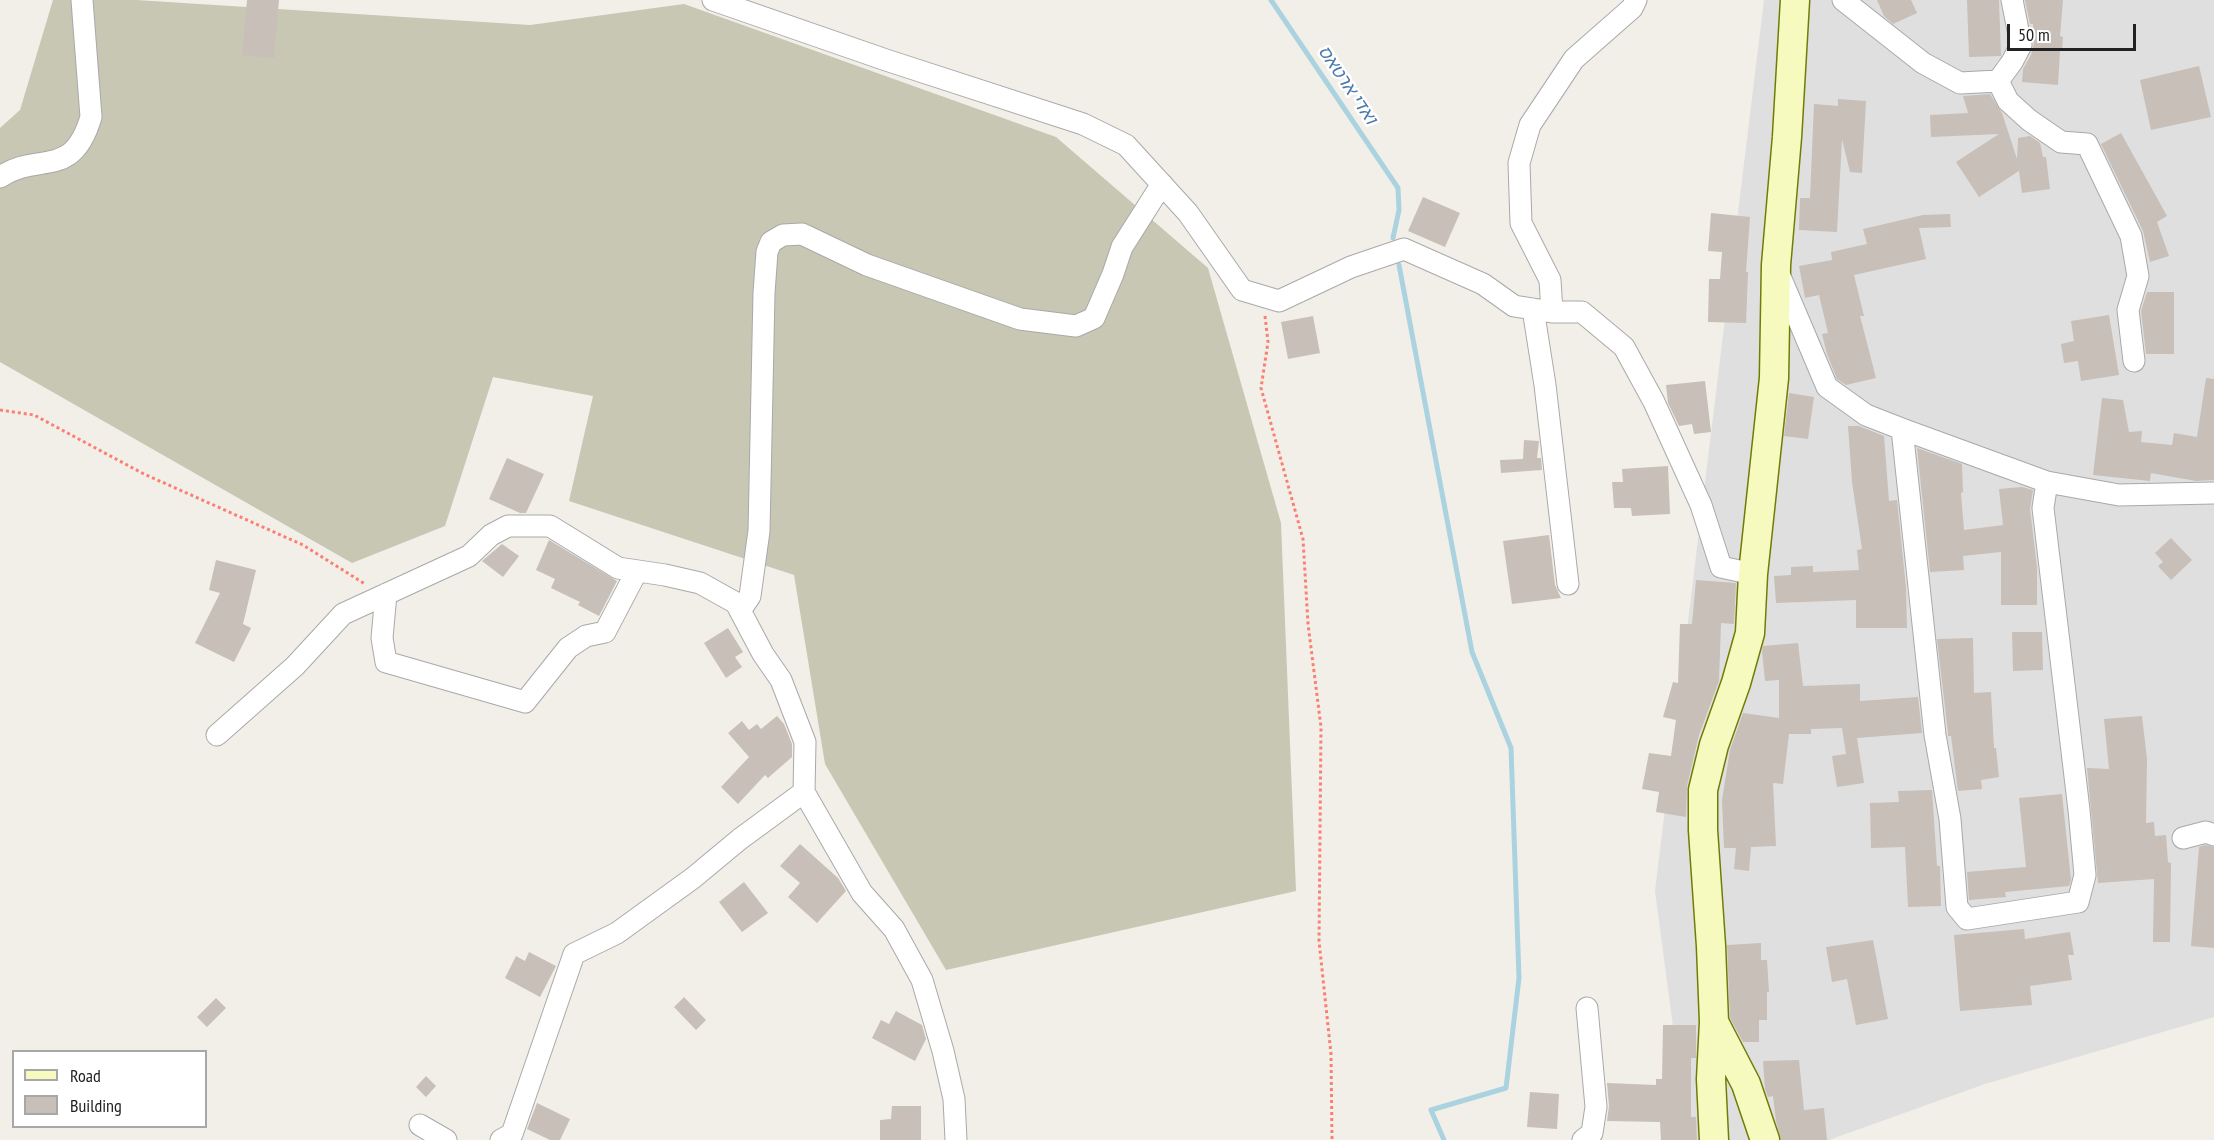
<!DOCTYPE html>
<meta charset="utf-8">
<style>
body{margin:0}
#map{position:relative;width:2214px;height:1140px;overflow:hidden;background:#f2efe9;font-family:"PT Sans Narrow",sans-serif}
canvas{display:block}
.legend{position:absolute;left:12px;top:1050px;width:195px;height:78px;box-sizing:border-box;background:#fff;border:2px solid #a7a7a7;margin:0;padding:8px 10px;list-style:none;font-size:18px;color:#222}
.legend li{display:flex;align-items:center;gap:12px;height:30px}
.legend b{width:30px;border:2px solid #a7a7a7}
.scale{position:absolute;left:2007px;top:24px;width:129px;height:27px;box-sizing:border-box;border:3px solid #222;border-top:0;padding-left:8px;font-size:18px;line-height:21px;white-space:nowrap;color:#222;-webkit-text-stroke:4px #fff;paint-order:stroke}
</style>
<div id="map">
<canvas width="2214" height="1140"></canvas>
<ul class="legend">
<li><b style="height:8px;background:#f7fabf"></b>Road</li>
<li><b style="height:16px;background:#c7bfb8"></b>Building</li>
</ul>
<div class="scale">50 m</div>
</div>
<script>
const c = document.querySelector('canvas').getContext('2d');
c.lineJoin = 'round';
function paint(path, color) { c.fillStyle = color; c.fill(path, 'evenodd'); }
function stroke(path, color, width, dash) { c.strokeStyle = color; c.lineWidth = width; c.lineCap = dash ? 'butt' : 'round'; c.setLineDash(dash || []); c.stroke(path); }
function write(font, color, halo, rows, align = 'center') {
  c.font = font + ' "PT Sans Narrow","Noto Sans Hebrew",sans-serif'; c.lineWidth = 5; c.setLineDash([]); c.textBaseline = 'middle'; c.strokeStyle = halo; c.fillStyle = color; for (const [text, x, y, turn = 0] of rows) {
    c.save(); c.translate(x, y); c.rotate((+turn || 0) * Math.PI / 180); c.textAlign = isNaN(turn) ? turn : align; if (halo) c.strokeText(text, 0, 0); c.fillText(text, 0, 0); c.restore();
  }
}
const residential = new Path2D(`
 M1764,0h450v1017l-229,67 -156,56h-141l-33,-249z`);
const construction = new Path2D(`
 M53,0h83l394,25 154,-21 372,133 152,131 73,255 15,368 -350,79 -121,-206 -31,-189 -225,-74 24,-105 -100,-19 -48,149 -93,37 -352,-201v-234l20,-18z`);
const stream = new Path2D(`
 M1271,0l127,188 1,22 -6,28
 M1399,265l73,387 39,96 8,230 -13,110 -75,22 13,30`);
const building = new Path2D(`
 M247,0h32l-5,58 -32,-3z
 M1877,0h34l6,13 -24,11 -9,-8z
 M1967,0h32l2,56 -32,1z
 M2025,0h38l-3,36 3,1 -1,14h-2l-2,34 -36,-3 1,-13 8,-14 3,-12 -1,-19h-3z
 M2199,66l12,51 -60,13 -11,-50z
 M1990,94l12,19 15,46 1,-21 12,-2 10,7 3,14h3l4,32 -28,4 -3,-22 -40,26 -23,-35 43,-28 -68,3 -1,-22 38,-2 -5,-17z
 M1838,99l28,2 -4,72 -12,-1 -8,-33 -5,93 -38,-2 1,-32h10l4,-94 24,2z
 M2121,133l46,83 -10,6 12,34 -19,6 -7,-31 -42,-87z
 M1423,197l37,16 -15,34 -37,-16z
 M1711,213l39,4 -4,55h2l-2,51 -38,-1 1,-43h11l2,-27 -14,-1z
 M1950,214l1,13 -32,1 7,31 -72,16 10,41h-4l16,62 -30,7 -9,-6 -10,-25 -5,-20 6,-1 -9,-38 -14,3 -6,-32 33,-6 -1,-8 36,-8 -4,-15 60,-14z
 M2147,292h27v62h-28l-5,-43z
 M2109,315l10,60 -38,6 -3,-20 -14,2 -3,-19 13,-3 -3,-20z
 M1313,316l7,37 -32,6 -7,-37z
 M2206,378l8,1v101l-18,1 -45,-8 -1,8 -57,-6 9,-77 21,2 6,32 13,-1 -1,11 31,3 2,-12 23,4z
 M1705,381l6,51 -17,2 -2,-10 -13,2 -11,-23 -2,-18z
 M1789,393l25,4 -6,42 -24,-3z
 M1848,426h11l25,10 5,65 8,-1 9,88 1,40h-51v-28l-80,3 -2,-27 17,-1v-8l22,-1v6l46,-2 -2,-20 5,-1 -10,-67z
 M1524,440l15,1 -2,17h4l1,12 -41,3 -1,-13 23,-1z
 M1917,448l45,16 1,28 -2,1 3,37 39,-5 -4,-36 23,-2 11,3 -3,19 7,58v38h-36v-53l-38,4 1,14 -34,2z
 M507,458l37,16 -18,39h-6l-31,-14z
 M1668,466l2,48 -38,2 -1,-8h-17l-2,-26h11l-1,-13z
 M1549,535l6,50 6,13 -49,6 -9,-63z
 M2171,538l21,22 -21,20 -13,-14 5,-4 -8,-9z
 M549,540l68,41 -18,35 -21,-11 2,-3 -29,-14 4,-9 -19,-9z
 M502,544l17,12 -16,21 -21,-16z
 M216,560l40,10 -13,54 8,4 -17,34 -39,-19 25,-50 -11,-3z
 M1696,580l40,3 -2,41 -13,-1 -2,58 -20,54 -12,51 -1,31 -30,-5 3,-20 -17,-3 7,-36 22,3 5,-36 -13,-3 10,-35 5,1 2,-59h12z
 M728,628l15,24 -8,5 7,10 -16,11 -22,-35z
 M2012,632h30l1,38 -30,1z
 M1973,638l1,55 17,-1 3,56h2l3,29 -18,3 1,9 -24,2 -7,-55h-3v-3l-11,-94z
 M1798,643l5,43 57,-2v17l58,-4 4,36 -65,5 7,45 -27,4 -5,-31 14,-2 -4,-26 -31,1v5h-22l-6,50 -10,-1 3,63 -25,1 -2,24 -15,-2 2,-21h-12l-2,-48 8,-50 13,-37 36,5v-38l-14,1 -3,-30 1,-5z
 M777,716l7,8 8,20v13l-24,21 -3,-3 -27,29 -17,-17 28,-30 -21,-24 14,-12 7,9 8,-6 4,5z
 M2142,716l5,43 -1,64 8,-1 1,14 11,-1 2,27 3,1 -1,79h-17l1,-63 -56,4 -11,-115 22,1 -5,-50z
 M1932,790l5,76h3l1,40 -33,1 -3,-60 -34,1 -1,-45 29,-1 -1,-11z
 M2062,794l9,86 -2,6 -64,6 1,5 -37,3 -2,-28 59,-5 -7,-69z
 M800,844l38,34 8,13 -29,32 -29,-26 12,-14 -20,-17z
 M2205,845l9,2v101l-23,-2 8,-99z
 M744,882l24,31 -26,19 -23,-30z
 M2024,929l1,10 45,-7 4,23h-6l4,25 -42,6 2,19 -72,6 -6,-76z
 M1873,940l15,79 -32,6 -9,-46 -15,3 -6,-35z
 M1761,943v17h6l2,32h-2v28h-8v22h-16l-13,-24 -3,-73z
 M529,952l27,14 -16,31 -35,-19 11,-22 9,5z
 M684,997l22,23 -10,10 -22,-23z
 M216,998l10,10 -19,19 -10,-10z
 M896,1011l26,14 4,14 -11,22 -43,-23 9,-18 8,4z
 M1663,1025h33v33h-5v59h5l1,23h-36l-1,-18 -53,-1 2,-15 -2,-23 49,2v-6h6z
 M1799,1060l5,50 20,-2 3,32h-46l-5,-19 -3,-25 -5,1 -3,-8 -2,-28z
 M426,1076l10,10 -10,11 -10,-10z
 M1530,1092l29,2 -2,35 -30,-2z
 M537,1103l33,16 -10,21h-10l-23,-11z
 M892,1106h29v34h-41v-20l11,-1z`);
const path = new Path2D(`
 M1265,316l3,26 -7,46 42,151 5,85 13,103 -2,214 12,113 1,86
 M0,410l34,5 110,59 159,71 62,39`);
const street = new Path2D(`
 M713,0l173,60 197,64 43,21 62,68 54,77 37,11 72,-34 53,-18 79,35 31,22 38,6h30l42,35 30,55 47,103 20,62 32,7
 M1843,0l80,63 37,20 38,-2 10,20 21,19 32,22 26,2 44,92 7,40 -10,34 6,51
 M1998,81l14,-19 9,-17 -9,-45
 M0,177c39,-26 72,4 91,-60l-9,-117
 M1779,274l48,113 39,28 36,14 33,306 15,84 7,88 10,12 111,-17 7,-27 -6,-65 -36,-302 4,-26 -145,-53
 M1533,309l12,76 23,199
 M1552,312l-2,-32 -29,-57 -2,-60 11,-38 44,-66 58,-51 4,-8
 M2047,482l72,13 95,-2
 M386,594l-4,44 4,24 139,40 43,-54 18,-12 19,-4 32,-61
 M740,611l10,-15 9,-65 5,-238 3,-41 4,-10 12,-7 19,-1 65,31 153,54 56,7 18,-8 19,-44 9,-27 40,-63
 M217,735l78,-69 48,-52 126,-58 22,-21 17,-9h42l68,42 47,7 35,8 36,20 27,51 18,26 24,62 -1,50 58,101 32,36 28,51 21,71 11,48 2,41
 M2183,838l23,-6 8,3
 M420,1125l26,15
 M501,1140l11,-6 62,-180 43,-21 76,-55 47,-39 64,-47
 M1583,1140l9,-7 4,-26 -9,-99`);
const secondary = new Path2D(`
 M1715,1024l31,60 19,56
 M1714,1140l-3,-61 3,-57 -3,-76 -8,-116v-40l11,-45 22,-62 14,-50 3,-59 21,-196 2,-113 11,-128 8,-137`);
const waterNames = [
 ["ואדי ארטאס",1347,85,56]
];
paint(residential, '#e0dfdf');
paint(construction, '#c7c7b4');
stroke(stream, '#aad3df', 5);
paint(building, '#c7bfb8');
stroke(street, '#a9a9a9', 23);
stroke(secondary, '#707d05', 31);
stroke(path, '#fa8072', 3, [3, 3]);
stroke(street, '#fff', 21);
stroke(secondary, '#f7fabf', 28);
write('italic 18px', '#4a7aab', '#fff', waterNames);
</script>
